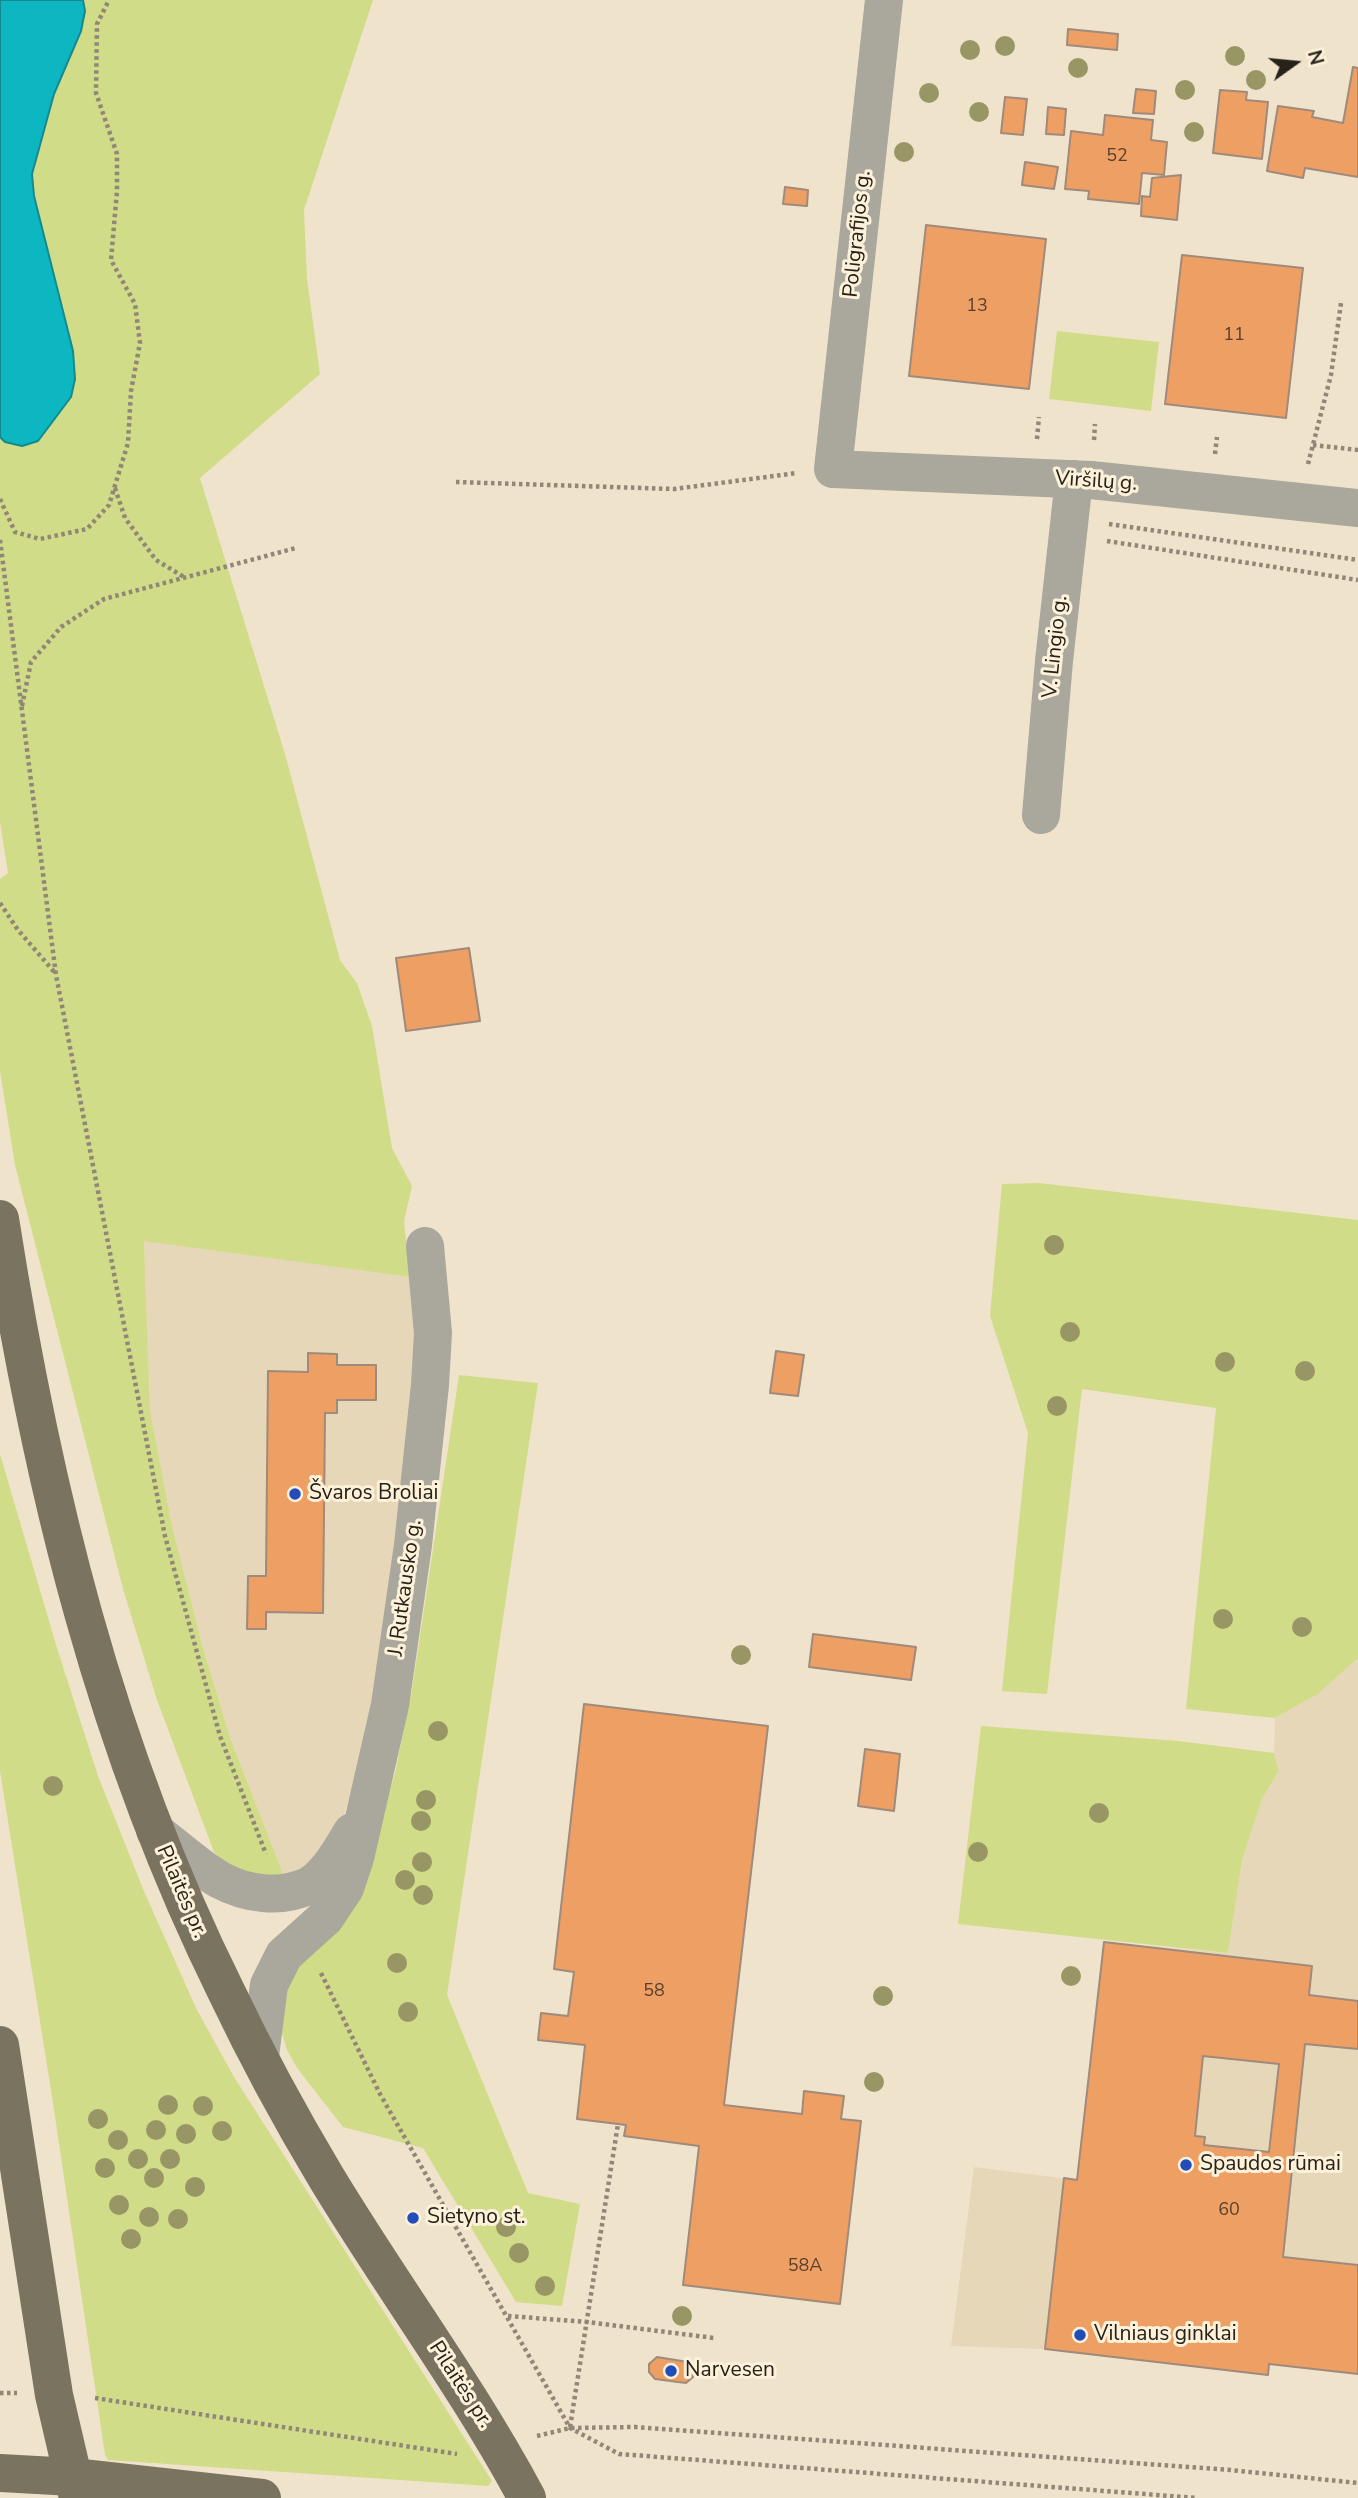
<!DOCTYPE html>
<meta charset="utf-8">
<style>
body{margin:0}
#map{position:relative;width:1358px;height:2498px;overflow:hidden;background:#f0e3cc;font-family:"Nunito Sans",sans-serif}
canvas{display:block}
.north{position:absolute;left:1260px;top:28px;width:70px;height:70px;-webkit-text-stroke:5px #fdf1d9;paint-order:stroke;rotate:75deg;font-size:19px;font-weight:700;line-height:28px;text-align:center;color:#262119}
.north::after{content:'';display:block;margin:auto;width:24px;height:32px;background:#262119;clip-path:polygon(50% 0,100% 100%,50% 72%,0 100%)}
</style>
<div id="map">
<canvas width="1358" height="2498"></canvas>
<div class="north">N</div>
</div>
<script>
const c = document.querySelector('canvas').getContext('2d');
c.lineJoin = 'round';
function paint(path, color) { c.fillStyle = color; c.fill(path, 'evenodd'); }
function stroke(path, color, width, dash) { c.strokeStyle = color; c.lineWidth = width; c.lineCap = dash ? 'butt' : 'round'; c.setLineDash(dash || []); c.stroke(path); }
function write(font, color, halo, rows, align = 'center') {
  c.font = font + ' "Nunito Sans",sans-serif'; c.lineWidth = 6; c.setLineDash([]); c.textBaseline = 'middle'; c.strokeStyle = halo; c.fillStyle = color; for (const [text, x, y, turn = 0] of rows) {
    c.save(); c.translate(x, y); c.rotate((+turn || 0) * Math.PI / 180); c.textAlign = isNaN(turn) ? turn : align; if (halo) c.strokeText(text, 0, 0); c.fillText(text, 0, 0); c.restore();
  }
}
const built = new Path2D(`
 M144,1240l266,37 4,43 2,60 -24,190 -29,188 -25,74 -11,23 -42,24 -54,-139 -28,-92 -31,-122 -22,-116z
 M1358,1658v716l-88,-10 -2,11 -223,-26 -94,-3 23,-179 103,13 27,-238 124,11 14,-92 20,-62 17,-28 -5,-18 1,-35 43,-24z`);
const green = new Path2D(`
 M83,0h290l-69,210 3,69 13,95 -120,104 85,276 55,206 17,23 15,43 20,122 20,38 -8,35 6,56 -266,-36 6,169 22,116 31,122 28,92 54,139 -54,-10 -17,-17 -57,-152 -34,-111 -108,-424 -15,-94v-192l8,-6 -8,-51v-385l5,5 29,-246 -2,-22 22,-80 27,-63 4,-19z
 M1057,331l102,11 -8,69 -102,-12z
 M1039,1183l319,37v438l-40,36 -43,24 -89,-9 30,-301 -134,-19 -35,305 -45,-3 26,-258 -38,-117 12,-132z
 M459,1375l79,8 -91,612 81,198 52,11 -18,102 -46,-4 -93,-154 -80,-21 -46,-59 -10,-18 -6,-20 7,-50 81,-121 26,-86 17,-83z
 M0,1454l57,194 41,128 45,113 53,119 38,69 258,404 -4,5 -380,-26 -3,-5 -52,-352 -53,-332z
 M981,1726l197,15 96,12 5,18 -17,28 -20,62 -14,92 -270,-29z`);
const water = new Path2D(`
 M0,0h83l2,11 -4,20 -27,63 -22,80 2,22 39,155 2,28 -4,18 -33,44 -16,5 -17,-4 -5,-5z`);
const building = new Path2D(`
 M1068,29l50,5 -1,16 -50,-5z
 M1353,67l5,1v109l-53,-9 -2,10 -36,-7 11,-65 36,5 -2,6 31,6z
 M1136,89l20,2 -2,23 -21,-1z
 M1220,90l27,2 -1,8 22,2 -6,57 -49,-6z
 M1005,97l22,2 -4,36 -22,-2z
 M1048,107l18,2 -2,26 -18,-1z
 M1105,115l48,5 -2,20 16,2 -3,33 -22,-2 -3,31 -51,-5 1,-8 -24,-2 6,-58 32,4z
 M1025,162l33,5 -4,22 -32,-4z
 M1181,175l-4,45 -36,-4 1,-20 8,1 2,-19z
 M785,187l23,3 -1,16 -24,-2z
 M926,225l120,14 -17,150 -120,-13z
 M1182,255l121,13 -17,150 -121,-14z
 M469,948l11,73 -74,10 -10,-73z
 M776,1351l28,4 -6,41 -28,-3z
 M308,1353l29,1v11h39v35h-39v13h-12l-2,200 -57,-1v17h-19l1,-53h18l2,-205 40,1z
 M813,1634l103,13 -5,33 -102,-13z
 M584,1704l184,22 -44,379 78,9 2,-23 40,5 -3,23 20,2 -21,183 -157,-19 16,-139 -75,-10 2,-11 -49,-6 8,-74 -47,-5 3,-27 27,3 6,-44 -20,-3z
 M865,1749l35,5 -6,57 -36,-5z
 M1104,1942l208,24 -3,29 49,6v48l-53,-5 -22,213 75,8v109l-89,-10 -1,11 -223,-26 19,-171 13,2zM1203,2056l76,8 -10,88 -65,-7 1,-8 -10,-1z
 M657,2357l31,5 6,8 -1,7 -7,6 -31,-4 -6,-7v-8z`);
const path = new Path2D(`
 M1037,439l2,-22
 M1094,440l1,-16
 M1313,445l45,5
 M1215,454l2,-17
 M1308,464l23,-89 10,-72
 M456,482l218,7 123,-16
 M115,488l10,30 31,42 28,17
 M0,499l15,33 25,7 47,-10 22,-24 19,-62 3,-52 9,-48 -5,-39 -24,-44 6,-69v-37l-21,-61 1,-69 12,-24
 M1109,524l249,36
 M0,540l56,435 109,561 55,200 46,118
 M1107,541l251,39
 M22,706l9,-44 30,-35 43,-28 192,-51
 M0,903l18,27 38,44
 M321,1973l59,121 190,334 49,26 578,44
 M508,2316l79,6 127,16
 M0,2393h17
 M95,2398l362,56
 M570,2427l48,-303
 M537,2436l33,-8 65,-1 595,43 128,13`);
const minor = new Path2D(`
 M884,0l-51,469 258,11 267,28
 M1041,815l13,-154 20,-182
 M155,1831c21,16 42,36 65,49 26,14 60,19 88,6 19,-10 33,-36 44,-54
 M260,2056l9,-71 15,-30 41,-37 20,-30 10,-30 35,-153 23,-160 17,-160 3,-52 -8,-87`);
const major = new Path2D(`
 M0,1219c42,268 105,528 226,772 30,63 64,126 100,186 65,108 141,209 201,321
 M0,2045l54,350 24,103
 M0,2473l73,4 189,21`);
const trees = [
 [1005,46],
 [970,50],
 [1235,56],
 [1078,68],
 [1256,80],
 [1185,90],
 [929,93],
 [979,112],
 [1194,132],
 [904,152],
 [1054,1245],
 [1070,1332],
 [1225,1362],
 [1305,1371],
 [1057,1406],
 [1223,1619],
 [1302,1627],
 [741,1655],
 [438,1731],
 [53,1786],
 [426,1800],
 [1099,1813],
 [421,1821],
 [978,1852],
 [422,1862],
 [405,1880],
 [423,1895],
 [397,1963],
 [1071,1976],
 [883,1996],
 [408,2012],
 [874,2082],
 [168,2105],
 [203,2106],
 [98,2119],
 [156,2130],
 [222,2131],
 [186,2134],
 [118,2140],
 [138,2159],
 [170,2159],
 [105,2168],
 [154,2178],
 [195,2187],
 [119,2205],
 [149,2217],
 [178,2219],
 [506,2227],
 [131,2239],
 [519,2253],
 [545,2286],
 [682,2316]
];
const markers = [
 [295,1494,7,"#214dbb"],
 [1186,2165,7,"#214dbb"],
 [413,2218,7,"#214dbb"],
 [1080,2335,7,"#214dbb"],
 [671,2371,7,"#214dbb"]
];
const numberNames = [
 ["52",1117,157],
 ["13",977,307],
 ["11",1234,336],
 ["58",654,1992],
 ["60",1229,2211],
 ["58A",805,2267]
];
const streetNames = [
 ["Poligrafijos g.",858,234,-84],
 ["Viršilų g.",1096,482,4],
 ["V. Lingio g.",1056,647,-84],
 ["J. Rutkausko g.",406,1588,-82],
 ["Pilaitės pr.",181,1892,67],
 ["Pilaitės pr.",460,2385,57]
];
const poiNames = [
 ["Švaros Broliai",309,1494],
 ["Spaudos rūmai",1200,2165],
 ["Sietyno st.",427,2218],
 ["Vilniaus ginklai",1094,2335],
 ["Narvesen",685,2371]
];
paint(built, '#e7d7b9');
paint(green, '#d1dc88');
paint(water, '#0cb7c1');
stroke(water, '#148a8f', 2);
paint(building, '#ed9f64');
stroke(building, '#9f8a7b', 2);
stroke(path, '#908777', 4.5, [3.5, 3.5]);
stroke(minor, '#aaa79c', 38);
stroke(major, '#797360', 38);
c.fillStyle = '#999666';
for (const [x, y] of trees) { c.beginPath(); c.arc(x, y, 10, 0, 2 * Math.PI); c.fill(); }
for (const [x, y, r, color] of markers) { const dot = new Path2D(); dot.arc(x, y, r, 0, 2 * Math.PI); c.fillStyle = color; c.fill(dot); stroke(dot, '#fdf1d9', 2.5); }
write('18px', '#58402c', null, numberNames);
write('21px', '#262119', '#fdf1d9', streetNames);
write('21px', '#262119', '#fdf1d9', poiNames, 'left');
</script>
